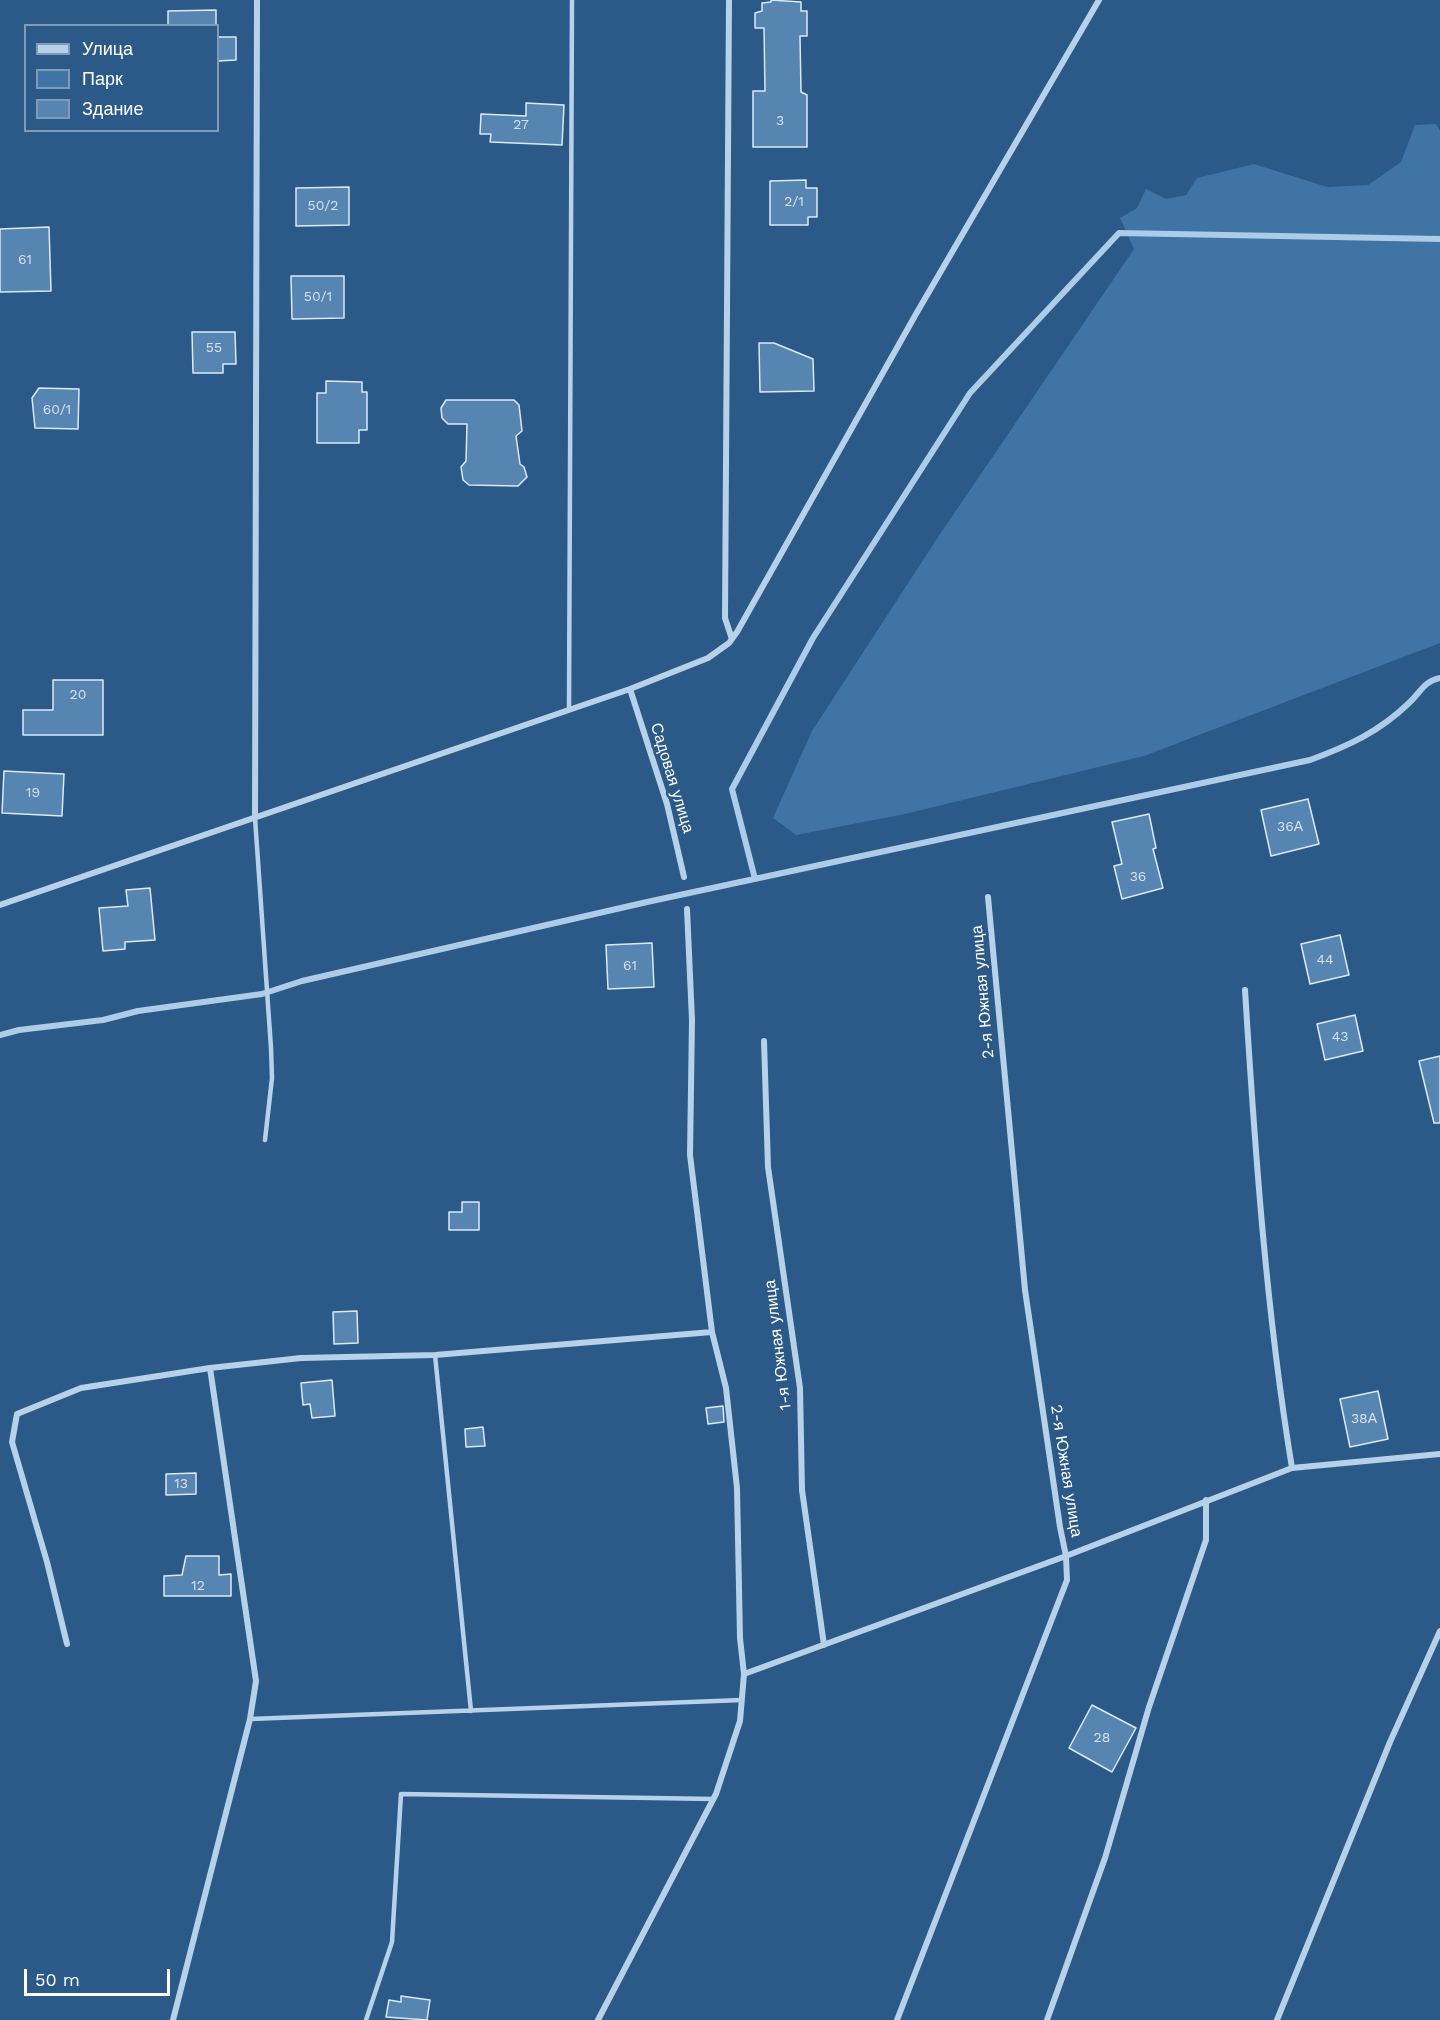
<!DOCTYPE html>
<meta charset="utf-8">
<style>
body{margin:0}
#map{position:relative;width:1440px;height:2020px;overflow:hidden;background:#2b5988;font-family:"Work Sans",sans-serif}
canvas{display:block}
.legend{position:absolute;left:24px;top:24px;width:195px;height:108px;box-sizing:border-box;background:#2b5988;border:2px solid #809bb8;margin:0;padding:8px 10px;list-style:none;font-size:18px;color:#fff}
.legend li{display:flex;align-items:center;gap:12px;height:30px}
.legend b{width:30px;border:2px solid #809bb8}
.scale{position:absolute;left:24px;top:1969px;width:146px;height:27px;box-sizing:border-box;border:3px solid #fff;border-top:0;padding-left:8px;font-size:18px;line-height:21px;white-space:nowrap;color:#fff;-webkit-text-stroke:4px #2b5988;paint-order:stroke}
</style>
<div id="map">
<canvas width="1440" height="2020"></canvas>
<ul class="legend">
<li><b style="height:8px;background:#b7d1e8"></b>Улица</li>
<li><b style="height:16px;background:#3f74a4"></b>Парк</li>
<li><b style="height:16px;background:#5785b1"></b>Здание</li>
</ul>
<div class="scale">50 m</div>
</div>
<script>
const c = document.querySelector('canvas').getContext('2d');
c.lineJoin = 'round';
function paint(path, color) { c.fillStyle = color; c.fill(path, 'evenodd'); }
function stroke(path, color, width, dash) { c.strokeStyle = color; c.lineWidth = width; c.lineCap = dash ? 'butt' : 'round'; c.setLineDash(dash || []); c.stroke(path); }
function write(font, color, halo, rows, align = 'center') {
  c.font = font + ' "Work Sans",sans-serif'; c.lineWidth = 5; c.setLineDash([]); c.textBaseline = 'middle'; c.strokeStyle = halo; c.fillStyle = color; for (const [text, x, y, turn = 0] of rows) {
    c.save(); c.translate(x, y); c.rotate((+turn || 0) * Math.PI / 180); c.textAlign = isNaN(turn) ? turn : align; if (halo) c.strokeText(text, 0, 0); c.fillText(text, 0, 0); c.restore();
  }
}
const green = new Path2D(`
 M1436,124l4,7v512l-296,113 -239,58 -109,21 -23,-17 39,-87 126,-194 196,-288 -14,-31 17,-10 9,-19 20,10 20,-4 11,-17 57,-14 73,23 41,-2 33,-23 14,-37z`);
const stream = new Path2D(`
 M755,879l-23,-90 81,-151 157,-245 149,-160 321,6
 M0,1035l19,-5 84,-10 35,-9 124,-17 40,-13 345,-79 663,-142c38,-14 69,-28 99,-57 11,-10 15,-22 31,-25`);
const building = new Path2D(`
 M771,0l30,2v9h6v25h-7l1,56 6,3v52h-54v-56h12l-1,-63h-9v-15l7,-2v-8l9,-1z
 M216,10v16h-48v-15z
 M218,37h18v23l-18,1z
 M526,103l38,2 -2,40 -72,-3 1,-8h-11l1,-20 45,2z
 M806,180v8h11v29h-9v8h-38v-44z
 M349,187v38l-53,1v-38z
 M49,227l2,64 -51,1v-63z
 M291,276h53v42l-52,1z
 M192,332h43l1,32h-13v9h-30z
 M759,343h15l39,16 1,32 -54,1z
 M326,381l36,1v10h5v38h-8v13h-42v-50h9z
 M39,388l40,1 -1,40 -43,-1 -3,-30z
 M446,400h68l5,5 3,26 -6,5 4,28 4,3 3,10 -9,9 -49,-1 -6,-5 -2,-13 5,-6 1,-37h-19l-6,-6 -1,-10z
 M53,680h50v55h-80v-25h30z
 M4,771l60,3 -2,42 -60,-3z
 M1308,799l11,45 -48,12 -10,-46z
 M1149,814l7,34 -3,1 10,39 -41,11 -8,-33 8,-2 -10,-42z
 M150,888l5,52 -30,2v7l-22,2 -4,-43 29,-2 -2,-16z
 M1340,935l9,40 -39,9 -9,-40z
 M652,943l2,44 -46,2 -2,-44z
 M1355,1015l8,36 -38,9 -8,-36z
 M1440,1056v67h-6l-15,-62z
 M462,1202h17v28h-30v-18h13z
 M357,1311l1,32 -24,1 -1,-32z
 M332,1380l3,36 -23,2 -2,-14 -7,1 -2,-22z
 M1378,1391l10,48 -38,8 -10,-48z
 M723,1406l1,16 -16,2 -2,-16z
 M483,1427l2,19 -19,1 -1,-18z
 M196,1473v21l-30,1v-21z
 M186,1556h33v19l12,-1v22h-67v-20l18,-1z
 M1092,1705l44,23 -24,44 -43,-24z
 M401,1996l29,4 -3,20 -41,-3 3,-17 12,2z`);
const lane = new Path2D(`
 M569,709l3,-709
 M255,818l16,230 1,30 -7,62
 M435,1355l36,356
 M250,1719l492,-19
 M366,2020l26,-78 9,-148 313,5`);
const street = new Path2D(`
 M729,0l-4,618 7,21
 M630,689l37,115 17,73
 M255,818l2,-818
 M0,905l630,-216 78,-31 21,-15 8,-11 179,-318 183,-314
 M1245,990c10,160 21,320 47,478
 M764,1041l4,126 32,221 2,102 22,155
 M67,1644l-20,-82 -35,-120 5,-28 64,-26 129,-20 91,-10 134,-3 277,-23
 M744,1674l322,-118 226,-88 148,-14
 M173,2020l77,-301 6,-38 -46,-313
 M598,2020l118,-226 24,-73 4,-47 -4,-36 -3,-150 -11,-100 -14,-56 -22,-177 2,-135 -5,-111
 M897,2020l170,-440 -1,-24 -6,-29 -35,-237 -37,-393
 M1047,2020l58,-162 44,-151 57,-167v-40
 M1277,2020l113,-278 50,-111`);
const numberNames = [
 ["3",780,121],
 ["27",521,125],
 ["2/1",794,202],
 ["50/2",323,206],
 ["61",25,260],
 ["50/1",318,297],
 ["55",214,348],
 ["60/1",57,410],
 ["20",78,695],
 ["19",33,793],
 ["36А",1290,827],
 ["36",1138,877],
 ["44",1325,960],
 ["61",630,966],
 ["43",1340,1037],
 ["38А",1364,1419],
 ["13",181,1484],
 ["12",198,1586],
 ["28",1102,1738]
];
const streetNames = [
 ["Садовая улица",672,778,73],
 ["2-я Южная улица",983,992,-95],
 ["1-я Южная улица",778,1345,-97],
 ["2-я Южная улица",1066,1471,81]
];
paint(green, '#3f74a4');
stroke(stream, '#accce8', 6);
paint(building, '#5785b1');
stroke(building, '#dbe9f7', 1.5);
stroke(lane, '#b7d1e8', 4.5);
stroke(street, '#b7d1e8', 6);
write('14px', '#d5e0ec', null, numberNames);
write('16px', '#fff', '#2b5988', streetNames);
</script>
